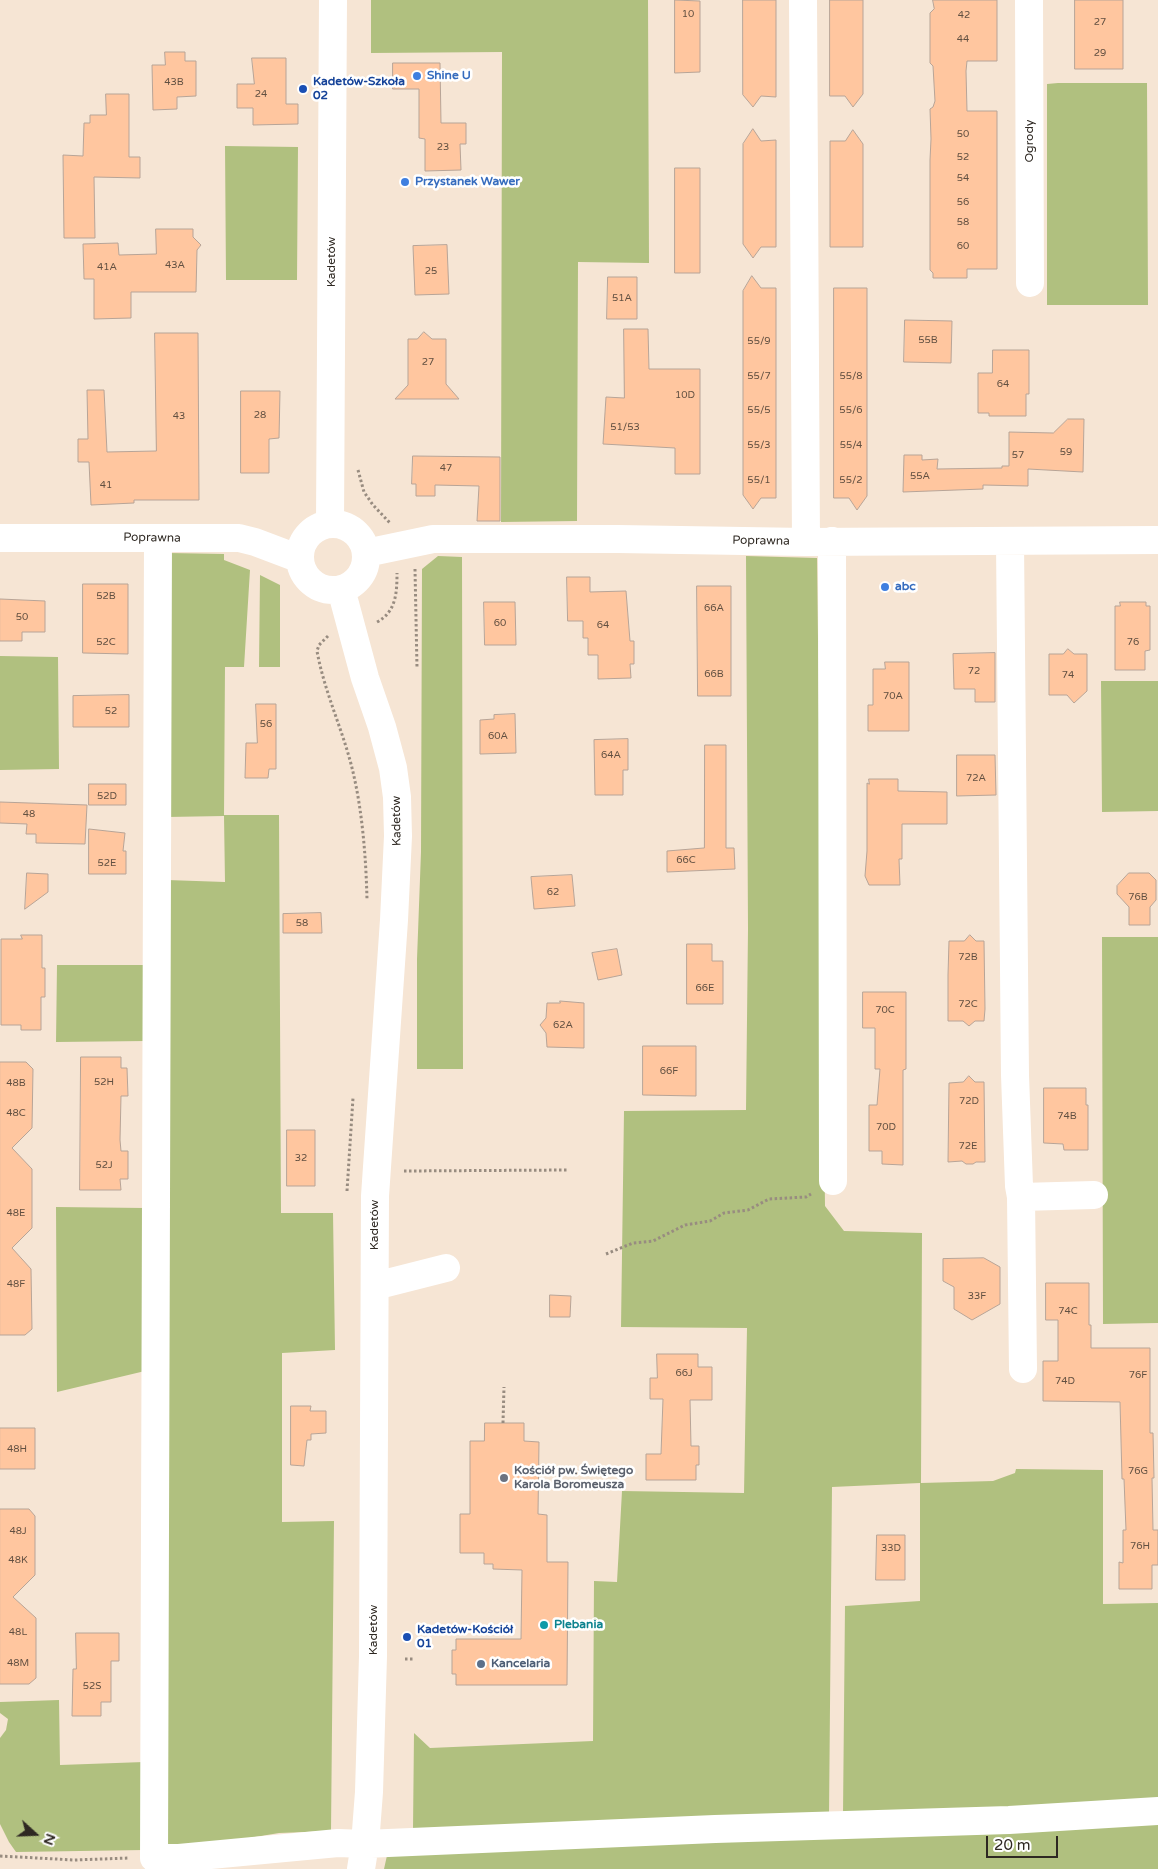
<!DOCTYPE html>
<meta charset="utf-8">
<style>
body{margin:0}
#map{position:relative;width:1158px;height:1869px;overflow:hidden;background:#f6e5d4;font-family:"Varela Round",sans-serif}
canvas{display:block}
.north{position:absolute;left:10px;top:1809px;width:50px;height:50px;-webkit-text-stroke:4px #fff;paint-order:stroke;rotate:110deg;font-size:14px;font-weight:700;line-height:20px;text-align:center;color:#2e2822}
.north::after{content:'';display:block;margin:auto;width:18px;height:22px;background:#2e2822;clip-path:polygon(50% 0,100% 100%,50% 72%,0 100%)}
.scale{position:absolute;left:986px;top:1836px;width:72px;height:22px;box-sizing:border-box;border:2px solid #2e2822;border-top:0;padding-left:6px;font-size:15px;line-height:18px;white-space:nowrap;color:#2e2822;-webkit-text-stroke:4px #fff;paint-order:stroke}
</style>
<div id="map">
<canvas width="1158" height="1869"></canvas>
<div class="north">N</div>
<div class="scale">20 m</div>
</div>
<script>
const c = document.querySelector('canvas').getContext('2d');
c.lineJoin = 'round';
function paint(path, color) { c.fillStyle = color; c.fill(path, 'evenodd'); }
function stroke(path, color, width, dash) { c.strokeStyle = color; c.lineWidth = width; c.lineCap = dash ? 'butt' : 'round'; c.setLineDash(dash || []); c.stroke(path); }
function write(font, color, halo, rows, align = 'center') {
  c.font = font + ' "Varela Round",sans-serif'; c.lineWidth = 5; c.setLineDash([]); c.textBaseline = 'middle'; c.strokeStyle = halo; c.fillStyle = color; for (const [text, x, y, turn = 0] of rows) {
    c.save(); c.translate(x, y); c.rotate((+turn || 0) * Math.PI / 180); c.textAlign = isNaN(turn) ? turn : align; if (halo) c.strokeText(text, 0, 0); c.fillText(text, 0, 0); c.restore();
  }
}
const green = new Path2D(`
 M371,0h277l1,263 -71,-1 -1,259 -76,1 1,-470 -131,1z
 M1058,83h89l1,222h-101v-221z
 M225,146l73,1 -1,133h-71z
 M169,553l55,1v6l26,10 -6,97h-19l-1,148h55l2,398h52l2,137 -53,3v169l52,-1 -3,310 -52,2 -114,19 2,-972 58,2 -1,-66 -57,1z
 M438,556l24,1 1,512h-46v-110l4,-107 1,-283z
 M746,556l71,2 8,648 19,25 78,2 -1,250 72,-2 22,-8 1,-4 87,1v134l55,-1v198l-315,13 2,-208 75,-5v-118l-88,4 -3,328 -416,14 1,-96 16,15 163,-7 1,-160 23,1 5,-91 122,2 3,-165 -126,-1 3,-216 122,-1 2,-181z
 M260,575l20,10v82h-21z
 M0,656l58,1 1,112 -59,1z
 M1101,681h57v130l-56,1z
 M1102,937h56v386l-55,1z
 M57,965h89v76l-90,1z
 M56,1207l89,1v163l-88,21z
 M59,1700l1,65 84,-3v88l-128,2 -7,-10 -9,-18v-86l6,-8 2,-11 -8,-6v-11z
 M1158,1819v50h-774l4,-18z`);
const building = new Path2D(`
 M675,0l25,1v71l-25,1z
 M743,0h33v97l-15,-1 -8,11 -10,-12z
 M830,0h33v94l-10,13 -8,-11h-15z
 M933,0h64v61h-30l-1,10 1,40h30v158h-30v9h-34v-5l-3,-3v-110l1,-21 -1,-30 3,-2 2,-6 -2,-35 -3,-3v-50l4,-4z
 M1075,0h48v69h-48z
 M165,52h20v9h11v35l-19,1v12l-24,1 -1,-45h13z
 M252,58h34v46h12v20l-45,1v-17h-16v-24h17z
 M393,63h47l1,60h25v21h-6l1,26 -36,1v-32l-6,-1v-49h-26z
 M106,94h23v63h11v21l-46,-1 1,61h-31l-1,-83 20,1 1,-33h6v-8h16z
 M753,129l8,12 15,-1v107h-15l-8,11 -10,-14v-100z
 M853,130l10,14v103h-33v-106h15z
 M675,168h25v105h-25z
 M156,229h37v8l8,8 -4,5 -1,42h-65v26l-37,1v-40h-10l-1,-35 35,-1 1,12 37,-1z
 M447,245l2,49 -34,1 -2,-49z
 M752,276l9,12h15v210h-15l-8,11 -10,-14v-204z
 M608,277h29v42h-30z
 M834,288h33v208l-10,14 -8,-12h-15z
 M905,320l47,1 -1,42 -47,-1z
 M624,329h24l1,40h51v105h-25v-26l-72,-4 3,-47 18,1z
 M424,332l8,7h14v45l13,15h-64l13,-14v-46h9z
 M155,333h43l1,167h-65v3l-43,2 -2,-43h-11v-23h10l-1,-49h17l3,62 49,-1z
 M993,350h36v44h-3v22h-37v-3h-11v-40h14z
 M241,391h39l-1,47 -10,1v34h-28z
 M1068,419h16l-1,53 -55,-3v17l-45,-1v4l-80,3 1,-37h18v5l16,-1 -1,10 65,-1v-2h7v-34l44,1z
 M413,456l87,1v64h-23l2,-35 -44,-1v11h-19v-12h-4z
 M567,577h23v15l36,-1 4,50h4v23h-4l1,14 -33,1v-24h-10v-17h-5v-17h-15z
 M83,584h45v70l-45,-1z
 M697,586h34v110h-33z
 M0,599l45,2v31h-23v9h-22z
 M484,602h31l1,43h-31z
 M1120,602h26v4h4v44l-5,1v19h-30v-64h5z
 M1068,649l6,5h13v37l-13,12 -7,-8h-18v-41h14z
 M995,653v49h-20v-13h-21l-1,-35z
 M885,662h24v69h-41v-26h5v-36h12z
 M129,695v32h-56v-31z
 M256,704h20v65h-7l-1,9h-23l1,-35h11z
 M515,714l1,39 -36,1v-34l14,-1v-4z
 M628,739v31h-5v25h-28l-1,-55z
 M705,745h21v103h8l1,21 -68,3v-21l37,-3z
 M957,755h38l1,40 -39,1z
 M869,779h29v12l49,1v32h-45v35h-3l1,26h-31l-4,-9 2,-25v-68l2,1z
 M89,784h37v21h-37z
 M0,802l87,3 -2,39 -49,-1v-9h-10l1,-10 -27,-1z
 M89,829l36,4 -2,18h3v23h-37z
 M27,873l21,1v18l-23,17z
 M1129,873h20l7,7v20l-6,7v18h-21v-18l-12,-13v-8z
 M572,875l3,31 -41,3 -3,-32z
 M321,913l1,20h-39v-19z
 M21,935h21v33h3v29h-4v33h-20v-5h-20v-86h21z
 M970,935l6,6h8l1,68 -1,12h-9l-6,5 -6,-5h-15v-46l1,-34h15z
 M687,944h25v17h11v43h-36z
 M617,949l5,26 -24,5 -6,-27z
 M863,992h43v77l-3,1v95l-21,-1v-13h-13v-46h8l3,-36h-5v-41h-12z
 M560,1001l24,2v45l-37,-1 -1,-14 -6,-8 6,-7 1,-15h13z
 M643,1046h53v50l-53,-1z
 M81,1057h40v11h6l1,28h-7l-1,44 1,11h7v28h-8l1,11h-41z
 M0,1062h26l7,7 -1,59 -20,20 20,21v59l-20,20 19,21 1,60 -7,6h-25z
 M969,1076l6,6h9l1,80h-9l-3,2h-7l-4,-3 -14,1 1,-79 14,-1z
 M1044,1088h42v17h2v45h-24l-1,-6 -19,-1z
 M287,1130h28v56h-28z
 M984,1258l16,9v37l-28,16 -18,-11v-22l-11,-6v-22z
 M1046,1283h43v42h2v23h59v85h3l1,45h-2l1,52h5v35h-6v24h-33v-27l4,1v-33h3l-2,-51h-2l-2,-77 -77,-1v-40h15v-41h-12z
 M550,1295l21,1 -1,21h-20z
 M657,1354h41v13h14v33h-22l1,46h8v19h-3v15h-50v-26h15l2,-55h-13v-21h7z
 M291,1406h20l-1,5h16v22l-15,1v6h-4l-3,26 -13,-1z
 M485,1423h39v18l15,1 -1,72 9,1v47h21l-1,123h-111v-11h-4v-24h4v-11h65l1,-69 -29,-1v-5h-9v-11h-24v-39h10v-73h14z
 M0,1428h35v41h-35z
 M0,1509h29l6,7v59l-22,22 23,21v60l-7,6h-29z
 M877,1535h28v45h-29z
 M76,1633h43v28h-8v41h-10v14h-29l1,-47h3z`);
const path = new Path2D(`
 M358,470l6,22 9,13 17,18
 M415,569l2,99
 M377,622c19,-10 20,-29 20,-49
 M328,636l-9,9 -2,6c7,39 24,75 34,113 11,42 15,92 16,136
 M404,1171l163,-1
 M347,1191l6,-93
 M606,1254l27,-11 20,-2 32,-16 25,-4 14,-8 24,-3 21,-11 37,-2 5,-3
 M503,1423l1,-36
 M405,1659h10
 M0,1856l74,4 55,-2`);
const minor = new Path2D(`
 M803,0l3,542
 M1029,0l1,283
 M330,524l3,-524
 M300 557a33 33 0 1 1 66 0a33 33 0 1 1-66 0Z
 M0,538h239l16,4 45,17
 M158,538l-4,1320h25l159,-15 27,1 350,-15 294,-9 149,-9
 M832,541l1,640
 M1010,542l5,533 4,111 2,11 2,172
 M366,553l67,-14h185l188,3 352,-2
 M341,589l24,89 17,49 11,41 4,29 1,39 -4,84 -19,276 -2,460 -4,136 -4,52 -4,25
 M1021,1197l73,-2
 M375,1286l71,-18`);
const markers = [
 [417,76,5,"#3f7fe0"],
 [303,89,5,"#1a4fb4"],
 [405,182,5,"#3f7fe0"],
 [885,587,5,"#3f7fe0"],
 [504,1478,5,"#6b7280"],
 [544,1625,5,"#0f9aa8"],
 [407,1637,5,"#1a4fb4"],
 [481,1664,5,"#5c6f8a"]
];
const numberNames = [
 ["10",688,14],
 ["42",964,15],
 ["27",1100,22],
 ["44",963,39],
 ["29",1100,53],
 ["43B",174,82],
 ["24",261,94],
 ["50",963,134],
 ["23",443,147],
 ["52",963,157],
 ["54",963,178],
 ["56",963,202],
 ["58",963,222],
 ["60",963,246],
 ["43A",175,265],
 ["41A",107,267],
 ["25",431,271],
 ["51A",622,298],
 ["55B",928,340],
 ["55/9",759,341],
 ["27",428,362],
 ["55/7",759,376],
 ["55/8",851,376],
 ["64",1003,384],
 ["10D",685,395],
 ["55/5",759,410],
 ["55/6",851,410],
 ["28",260,415],
 ["43",179,416],
 ["51/53",625,427],
 ["55/3",759,445],
 ["55/4",851,445],
 ["59",1066,452],
 ["57",1018,455],
 ["47",446,468],
 ["55A",920,476],
 ["55/1",759,480],
 ["55/2",851,480],
 ["41",106,485],
 ["52B",106,596],
 ["66A",714,608],
 ["50",22,617],
 ["60",500,623],
 ["64",603,625],
 ["52C",106,642],
 ["76",1133,642],
 ["72",974,671],
 ["66B",714,674],
 ["74",1068,675],
 ["70A",893,696],
 ["52",111,711],
 ["56",266,724],
 ["60A",498,736],
 ["64A",611,755],
 ["72A",976,778],
 ["52D",107,796],
 ["48",29,814],
 ["66C",686,860],
 ["52E",107,863],
 ["62",553,892],
 ["76B",1138,897],
 ["58",302,923],
 ["72B",968,957],
 ["66E",705,988],
 ["72C",968,1004],
 ["70C",885,1010],
 ["62A",563,1025],
 ["66F",669,1071],
 ["52H",104,1082],
 ["48B",16,1083],
 ["72D",969,1101],
 ["48C",16,1113],
 ["74B",1067,1116],
 ["70D",886,1127],
 ["72E",968,1146],
 ["32",301,1158],
 ["52J",104,1165],
 ["48E",16,1213],
 ["48F",16,1284],
 ["33F",977,1296],
 ["74C",1068,1311],
 ["66J",684,1373],
 ["76F",1138,1375],
 ["74D",1065,1381],
 ["48H",17,1449],
 ["76G",1138,1471],
 ["48J",18,1531],
 ["76H",1140,1546],
 ["33D",891,1548],
 ["48K",18,1560],
 ["48L",18,1632],
 ["48M",18,1663],
 ["52S",92,1686]
];
const shopNames = [
 ["Shine U",427,76],
 ["Przystanek Wawer",415,182],
 ["abc",895,587]
];
const transitNames = [
 ["Kadetów-Szkoła",313,82],
 ["02",313,96],
 ["Kadetów-Kościół",417,1630],
 ["01",417,1644]
];
const streetNames = [
 ["Ogrody",1030,141,-90],
 ["Kadetów",332,262,-90],
 ["Poprawna",152,538,1],
 ["Poprawna",761,541,1],
 ["Kadetów",397,821,-91],
 ["Kadetów",375,1225,-90],
 ["Kadetów",374,1630,-90]
];
const worshipNames = [
 ["Kościół pw. Świętego",514,1471],
 ["Karola Boromeusza",514,1485]
];
const cultureNames = [
 ["Plebania",554,1625]
];
const serviceNames = [
 ["Kancelaria",491,1664]
];
paint(green, '#b0c07f');
paint(building, '#ffc69f');
stroke(building, '#b7a497', 1);
stroke(path, '#988c80', 3, [2.5, 2.5]);
stroke(minor, '#fff', 28);
for (const [x, y, r, color] of markers) { const dot = new Path2D(); dot.arc(x, y, r, 0, 2 * Math.PI); c.fillStyle = color; c.fill(dot); stroke(dot, '#fff', 2); }
write('10px', '#625041', null, numberNames);
write('bold 12px', '#366cbe', '#fff', shopNames, 'left');
write('bold 12px', '#164399', '#fff', transitNames, 'left');
write('12px', '#2e2822', '#fff', streetNames);
write('bold 12px', '#5b616d', '#fff', worshipNames, 'left');
write('bold 12px', '#0d838f', '#fff', cultureNames, 'left');
write('bold 12px', '#4e5e75', '#fff', serviceNames, 'left');
</script>
